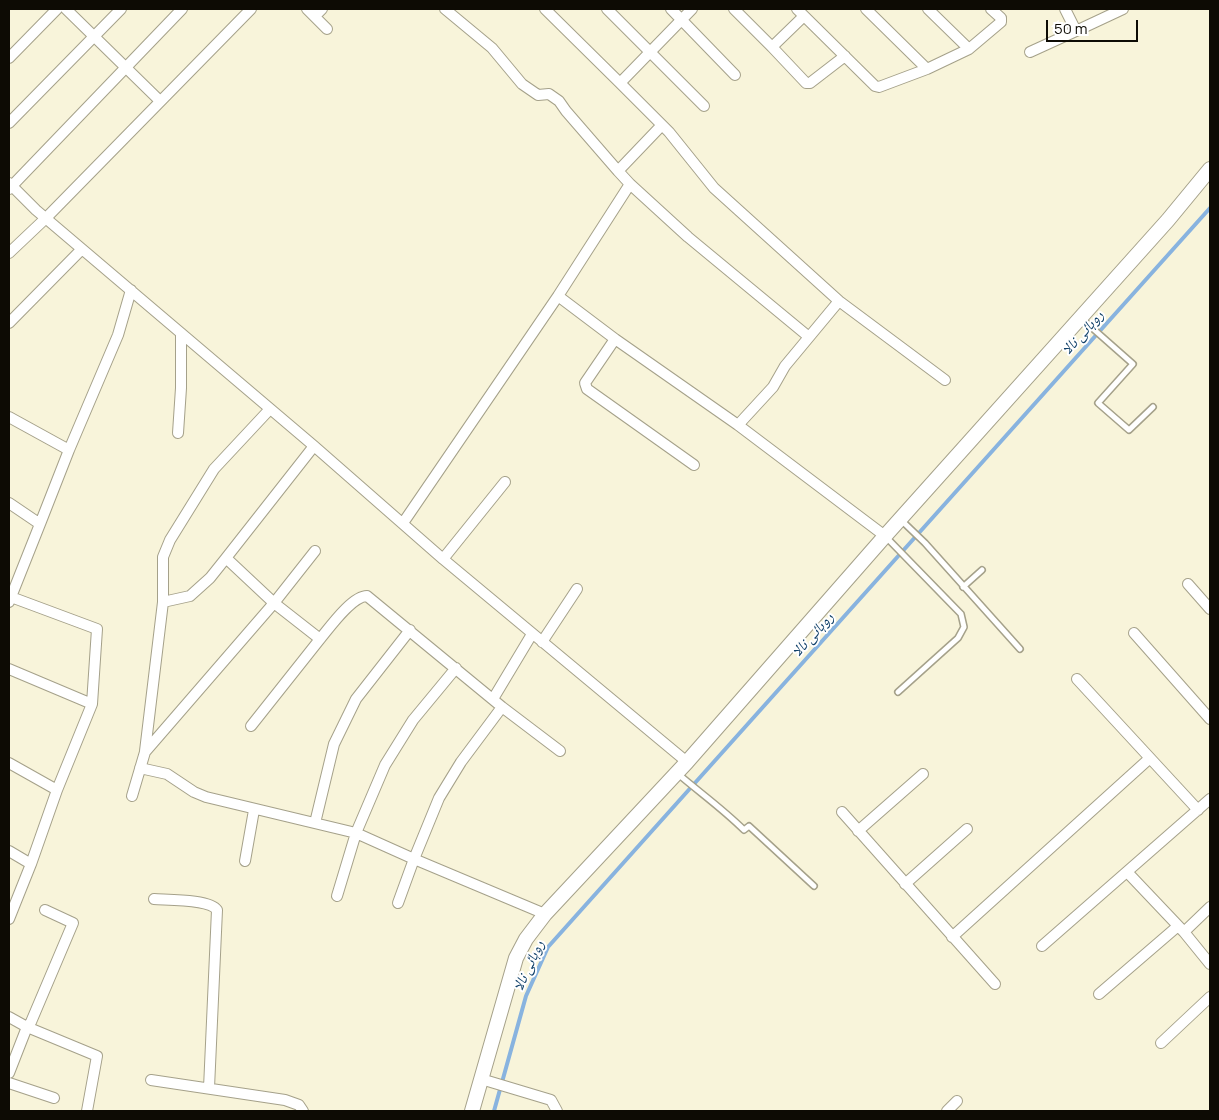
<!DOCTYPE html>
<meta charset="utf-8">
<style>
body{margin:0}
#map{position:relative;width:1219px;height:1120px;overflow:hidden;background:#f8f4da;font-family:Manrope,sans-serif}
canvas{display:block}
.frame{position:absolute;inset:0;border:10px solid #0d0b04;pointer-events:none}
.scale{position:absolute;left:1046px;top:20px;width:92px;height:22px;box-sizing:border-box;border:2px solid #0d0b04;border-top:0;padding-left:6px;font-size:15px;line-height:18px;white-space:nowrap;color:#0d0b04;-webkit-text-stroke:4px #fff;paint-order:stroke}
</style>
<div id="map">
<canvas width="1219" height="1120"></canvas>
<div class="frame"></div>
<div class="scale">50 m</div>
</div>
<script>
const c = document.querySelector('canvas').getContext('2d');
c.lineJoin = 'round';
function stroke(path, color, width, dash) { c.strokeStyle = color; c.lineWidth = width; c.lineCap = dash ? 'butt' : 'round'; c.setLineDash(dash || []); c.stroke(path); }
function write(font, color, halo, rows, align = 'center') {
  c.font = font + ' Manrope,"Noto Naskh Arabic",sans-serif'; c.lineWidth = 4; c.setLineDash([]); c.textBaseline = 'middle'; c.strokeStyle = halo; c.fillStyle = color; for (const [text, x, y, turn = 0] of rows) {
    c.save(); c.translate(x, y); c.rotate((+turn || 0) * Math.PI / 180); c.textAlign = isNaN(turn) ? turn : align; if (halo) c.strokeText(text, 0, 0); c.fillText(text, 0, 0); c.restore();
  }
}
const stream = new Path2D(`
 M494,1111l32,-115 22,-49 662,-739`);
const service = new Path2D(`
 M1082,319l51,45 -35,39 31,27 24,-23
 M900,519l25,24 95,106
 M886,537l75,77 3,13 -6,11 -60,54
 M963,587l19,-17
 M677,773c22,19 46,36 67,57l5,-4 65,60`);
const minor = new Path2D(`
 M66,9l94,92
 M307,9l20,20
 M445,9l47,39 30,36 16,11 11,-1 10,7 7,10 52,60 44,-46
 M545,9l75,74 72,-74
 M607,9l97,97
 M671,9l64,66
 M734,9l38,38
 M797,9l78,77 4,1 48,-18 42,-20 32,-27v-4l-10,-9
 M866,9l61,60
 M928,9l41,40
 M1065,9l11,22 47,-22
 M315,16l7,-7
 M804,16l-32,31 34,36h4l35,-27
 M1030,52l46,-21
 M9,58l48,-49
 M620,83l49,49 45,56 125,113 106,79
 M9,123l112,-114
 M9,183l27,27 278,236 129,113 244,203
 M630,184l58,53 121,100
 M9,189l173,-180
 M9,253l37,-35 205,-209
 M558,296l57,43 123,86 147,111
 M9,323l73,-74
 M615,339l-30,44 2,6 107,76
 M9,417l60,33 -29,74
 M738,425l35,-38 12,-21 54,-65
 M178,433l3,-45v-55
 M69,450l49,-115 13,-45
 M9,503l31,21 -31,78
 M403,523l155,-227 72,-112 -12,-13
 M443,559l62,-77
 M1188,584l22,25
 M163,602l27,-6 20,-18 16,-20
 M1134,633l76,86
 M320,639c10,-12 32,-43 47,-43l135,111 58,44
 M542,642l35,-53
 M9,669l83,35 5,-75 -86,-32
 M1077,679l121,131
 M493,699l39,-65
 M502,707l-41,55 -22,36 -25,61 131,55
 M251,726l69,-87 -46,-36 41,-52
 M145,751l18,-149v-45l7,-17 44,-71 56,-60
 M9,763l48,27 -26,74
 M140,768l27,6 27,18 12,5 150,36 58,26 -16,44
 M57,790l35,-86
 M132,796l13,-44 129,-149 -48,-45 88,-112
 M842,812l153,172
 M315,823l19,-79 22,-45 54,-69
 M858,831l65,-57
 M9,851l22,13 -22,55
 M245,861l9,-51
 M1128,873l56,59 26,32
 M905,884l62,-55
 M337,896l19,-63 29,-68 28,-45 43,-52
 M154,899c13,1 56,0 63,11l-8,178
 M1184,932l26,-25
 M952,937l198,-179
 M1042,946l168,-147
 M1099,994l79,-68
 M9,1017l18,10 70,29 -10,55
 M1161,1043l49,-46
 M9,1073l18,-46 4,-5 42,-99 -28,-13
 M481,1079l70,21 6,11
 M151,1080l134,20 14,5 4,6
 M9,1083l45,15
 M947,1111l10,-10`);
const tertiary = new Path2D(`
 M472,1111l44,-153 10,-19 19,-25 142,-152 198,-226 283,-316 42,-51`);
const waterNames = [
 ["روہائی نالا",1083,333,-48],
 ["روہائی نالا",813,635,-48],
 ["روہائی نالا",529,966,-65]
];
stroke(stream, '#88b3df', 4);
stroke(service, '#a5a18a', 8);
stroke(minor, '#a5a18a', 12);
stroke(tertiary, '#a5a18a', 16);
stroke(service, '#fff', 5);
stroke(minor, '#fff', 10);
stroke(tertiary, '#fff', 14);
write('italic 15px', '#104069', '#fff', waterNames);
</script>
